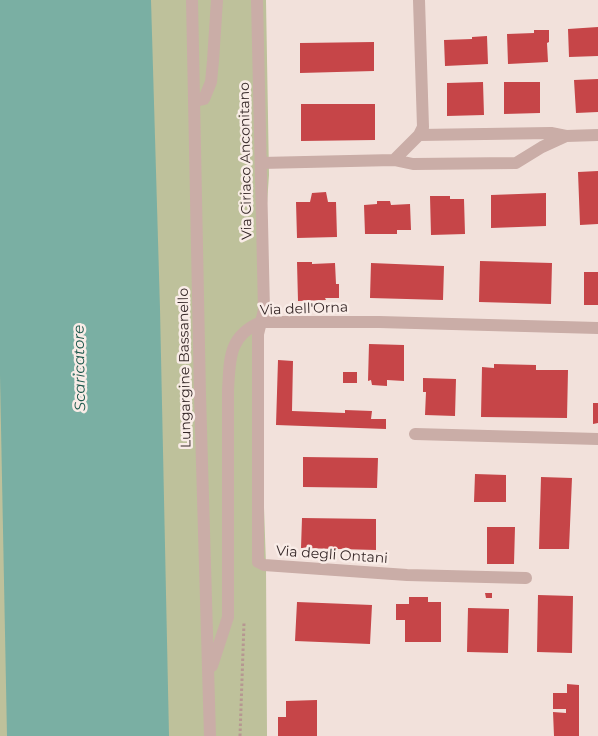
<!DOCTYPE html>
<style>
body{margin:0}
canvas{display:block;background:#f2e1db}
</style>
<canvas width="598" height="736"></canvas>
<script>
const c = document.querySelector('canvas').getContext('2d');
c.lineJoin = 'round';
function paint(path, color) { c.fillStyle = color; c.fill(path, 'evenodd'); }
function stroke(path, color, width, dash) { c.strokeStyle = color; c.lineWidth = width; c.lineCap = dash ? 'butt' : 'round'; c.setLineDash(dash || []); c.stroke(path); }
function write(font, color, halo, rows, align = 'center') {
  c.font = font + ' Montserrat,sans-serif'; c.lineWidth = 5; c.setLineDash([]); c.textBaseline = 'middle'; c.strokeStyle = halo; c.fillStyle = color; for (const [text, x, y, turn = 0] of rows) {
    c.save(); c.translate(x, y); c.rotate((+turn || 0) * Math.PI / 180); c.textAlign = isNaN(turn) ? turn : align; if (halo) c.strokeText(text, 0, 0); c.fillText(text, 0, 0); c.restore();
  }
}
const green = new Path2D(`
 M0,0h266l3,175 -11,159 8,231 1,171h-267z`);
const water = new Path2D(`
 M0,0h151l9,309 9,427h-162l-7,-361z`);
const building = new Path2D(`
 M598,27v29l-29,1 -1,-28z
 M534,30h15v12l-2,1 1,19 -40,2 -1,-30 27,-1z
 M487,36l1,28 -43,2 -1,-26 28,-1v-2z
 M374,42v29l-74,2v-30z
 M598,79v33l-22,1 -2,-33z
 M483,82l1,33 -37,1v-33z
 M504,82h36v31l-36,1z
 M301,104h74v36l-74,1z
 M598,171v53l-18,1 -2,-53z
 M326,192l2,10h8l1,35 -40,1 -1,-36h14l2,-9z
 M546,193v33l-55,2v-33z
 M430,196h20v3h14l1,35 -34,1z
 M377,201h13l1,4 19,-1 1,26h-14v4h-32l-1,-29 13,-1z
 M480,261l72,2 -1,41 -72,-2z
 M297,262h15v2l23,-1 1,21h3v14h-14l1,2 -28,1z
 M371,263l73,3 -1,34 -73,-2z
 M584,272h14v33h-14z
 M369,344l35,1v36l-17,-1v6l-15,-1 -1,-5 -3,1z
 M278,360l15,1 -1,50 53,2v-3l27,1 -1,8h15v10l-110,-4z
 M494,364l42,1v5h32l-1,48 -86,-1 1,-50 12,1z
 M343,372h14v11h-14z
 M423,378l33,1 -1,37 -30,-1 1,-23h-3z
 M593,403h5v20l-5,1z
 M303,457l75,1 -1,30 -74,-1z
 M475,474l31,1v27h-32z
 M541,477l31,1 -3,71h-30z
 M302,518l74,1v31l-75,-2z
 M487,527h28l-1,37h-27z
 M485,593h7v5h-6z
 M538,595l35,1 -1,57 -35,-1z
 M409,597h19v5h13v40h-36v-22h-9v-16h13z
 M297,602l75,3 -2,39 -75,-3z
 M468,608l41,1 -1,44 -41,-1z
 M567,684l12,1v51h-25l-1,-24 13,1v-4h-13v-16h14z
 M317,700v36h-39v-19h8v-16z`);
const path = new Path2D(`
 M240,736l4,-113`);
const minor = new Path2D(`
 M192,0l8,395 10,341
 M257,0l7,310 -6,24v228l6,3 143,10 119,3
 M419,0l4,127 -4,8
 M195,101l9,-2 7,-17 2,-21 4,-61
 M394,160l25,-25 132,-2 15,3 32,-1
 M261,163l133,-3 19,4 103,-1 26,-16 24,-11
 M415,434l183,5
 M212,666l16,-49v-227c2,-31 0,-54 33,-68h118l219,6`);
const streetNames = [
 ["Via Ciriaco Anconitano",246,161,-91],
 ["Via dell'Orna",304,309,-2],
 ["Lungargine Bassanello",185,368,-91],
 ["Via degli Ontani",332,555,4]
];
const waterNames = [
 ["Scaricatore",80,368,-91]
];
paint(green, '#bec19b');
paint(water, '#7aafa3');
paint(building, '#c64548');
stroke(path, '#b69791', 3, [2.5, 2.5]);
stroke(minor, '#caada7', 12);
write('14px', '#362828', '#f9ece7', streetNames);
write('italic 15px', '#1d584c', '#f9ece7', waterNames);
</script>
